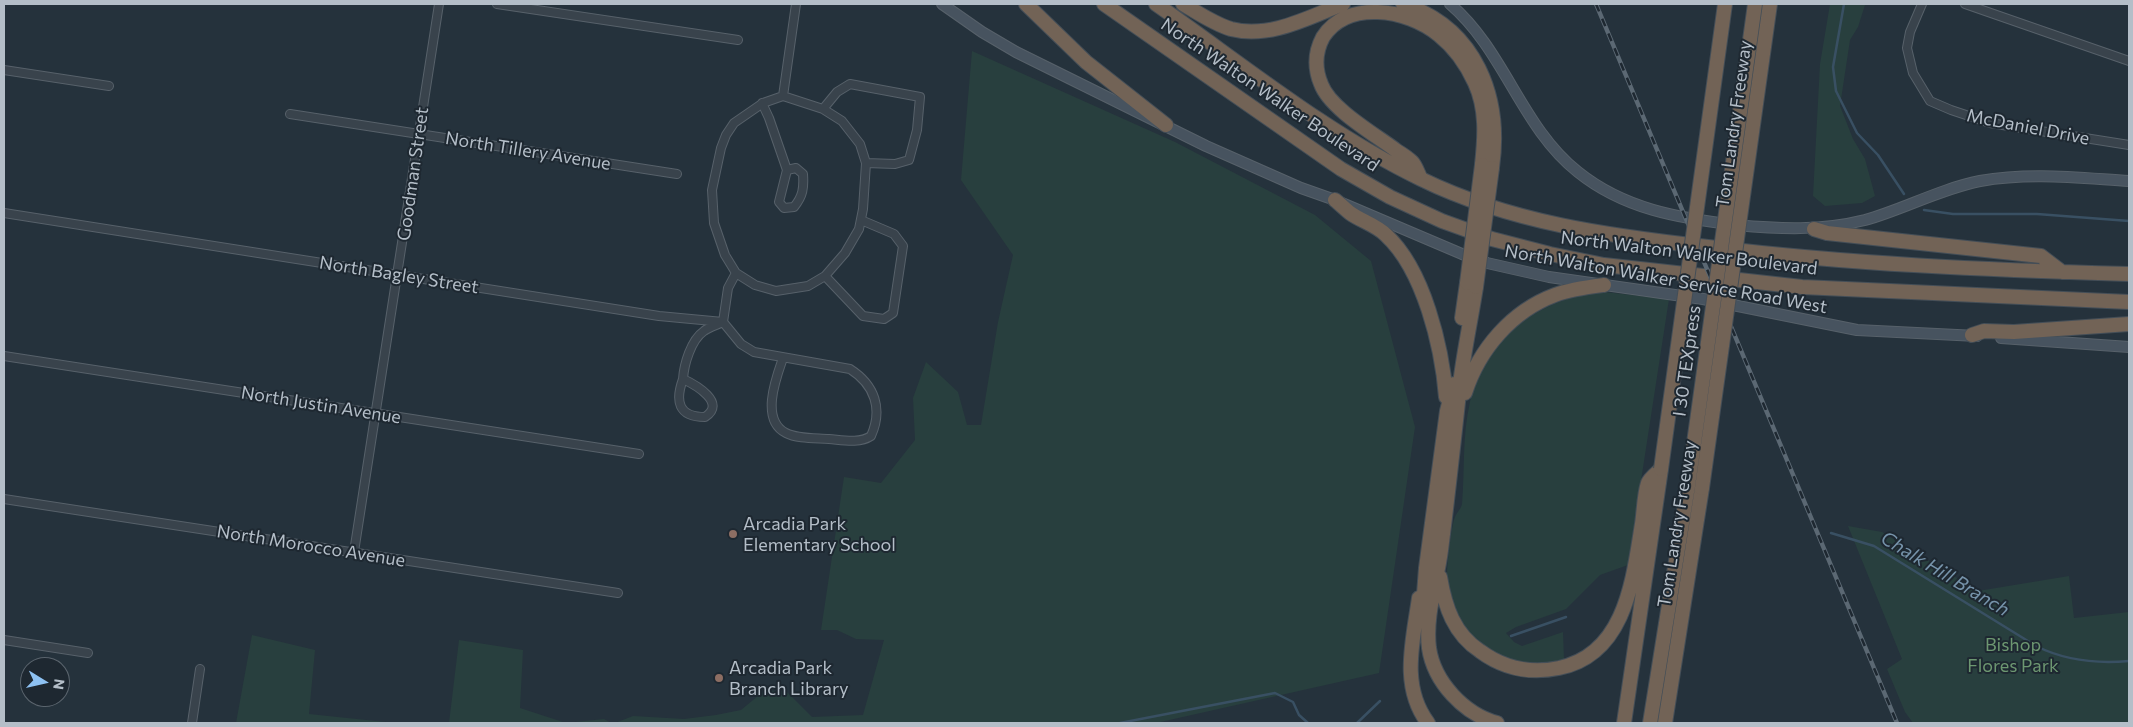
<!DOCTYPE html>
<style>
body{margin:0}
#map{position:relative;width:2133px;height:727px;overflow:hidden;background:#25323c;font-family:Commissioner,sans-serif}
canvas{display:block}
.frame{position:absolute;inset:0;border:5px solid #b4bec8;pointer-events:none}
.north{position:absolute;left:20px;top:657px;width:50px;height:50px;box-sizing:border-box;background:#1e2831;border:1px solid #5a646d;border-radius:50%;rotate:99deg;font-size:14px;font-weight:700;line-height:20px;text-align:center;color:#b4bec8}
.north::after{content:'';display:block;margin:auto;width:18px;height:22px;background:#8ec2f3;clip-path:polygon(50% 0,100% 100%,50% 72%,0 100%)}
</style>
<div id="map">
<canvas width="2133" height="727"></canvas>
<div class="frame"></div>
<div class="north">N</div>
</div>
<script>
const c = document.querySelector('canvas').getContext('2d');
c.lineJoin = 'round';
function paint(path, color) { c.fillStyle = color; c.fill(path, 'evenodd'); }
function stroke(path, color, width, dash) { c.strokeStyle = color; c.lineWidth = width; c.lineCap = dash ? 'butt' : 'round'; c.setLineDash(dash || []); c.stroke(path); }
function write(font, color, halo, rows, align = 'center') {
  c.font = font + ' Commissioner,sans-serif'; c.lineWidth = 4; c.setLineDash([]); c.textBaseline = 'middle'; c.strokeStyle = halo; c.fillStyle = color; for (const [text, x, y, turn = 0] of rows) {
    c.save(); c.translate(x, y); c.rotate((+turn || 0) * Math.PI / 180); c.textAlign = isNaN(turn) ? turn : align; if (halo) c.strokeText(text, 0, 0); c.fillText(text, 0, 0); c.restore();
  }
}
const green = new Path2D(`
 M1830,4l35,1 -7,22 -8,13 -10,66 13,33 12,20 10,37 -13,7 -37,3 -12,-10 7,-132z
 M972,51l203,91 140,73 56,46 44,166 -36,246 -223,50h-541l18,-7 51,3 32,-4 25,-5 23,-19h22l26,26 51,-2 21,-75 -28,-1 -19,-9h-16l23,-153 37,6 34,-43 -2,-42 13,-36 32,30 9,33h14l17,-103 15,-67 -52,-75z
 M1604,292l65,7 -41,266 -28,10 -34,34 -50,18 -10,6 8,9 8,4 41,-14 1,27c-41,12 -87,-3 -107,-42 -3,-5 -4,-12 -5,-18 -2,-7 -5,-15 -5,-22 0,-12 4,-51 8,-60 2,-5 6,-8 7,-13 3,-35 0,-68 8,-102 14,-64 71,-105 134,-110z
 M1848,526l34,6 96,59 91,-15 5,42 55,-6v111h-216l-8,-11 -18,-43 15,-10z
 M252,635l63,15 -6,64 86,9h-159z
 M459,640l64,10 -3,58 46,15 38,-4 7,4h-162z`);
const stream = new Path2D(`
 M1844,4l-11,63 3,24 21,42 21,22 26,39
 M1924,210l29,4h84l92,7
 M1831,533l43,13 162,100c30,15 60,18 93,15
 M1511,636l55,-19
 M1120,723l155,-30 18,9 6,13 9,8
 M1357,723l23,-22`);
const street = new Path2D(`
 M497,4l241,36
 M1922,4l-12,28 -3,16 6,25 17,28 21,9 39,13 139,22
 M1965,4l164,57
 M4,70l105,16
 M783,96l40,13 19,12 18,23 6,19 -3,46 -4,20 -14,24 -20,23 -17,10 -32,5 -21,-6 -19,-12 -11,-18 -11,-32 -2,-33 9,-42 5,-13 8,-12 29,-20z
 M783,96l13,-92
 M762,103l7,15 18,52 -8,32 5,6 10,-1c9,-11 10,-19 9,-33l-7,-6 -9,2
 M823,109l14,-17 13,-8 70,13 -3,33 -8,30 -14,4 -29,-1
 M290,114l387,60
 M4,213l655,103 64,6 18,22 13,8 96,17c25,16 33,40 21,67 -12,8 -29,4 -42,3 -13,-1 -32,0 -43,-6 -26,-13 -10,-55 -3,-75
 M825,276l38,40 21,3 9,-6 10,-67 -9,-12 -33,-14
 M4,356l635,98
 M683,379c1,-15 8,-39 21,-48 5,-4 13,-6 19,-9l5,-34 8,-15
 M683,379c13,6 44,24 22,38 -27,0 -30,-16 -22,-38z
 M4,499l614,94
 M354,552l85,-548
 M4,640l84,13
 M192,723l8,-54`);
const secondary = new Path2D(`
 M942,4l40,28 34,20 190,94 95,42 34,12 127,54 25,9 62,14 154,22 154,31 120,6
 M1450,4c55,47 71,123 128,168 46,37 100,46 158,53 44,4 85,6 129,-5 39,-11 75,-31 115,-39 50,-9 99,-3 149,0
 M2001,338l128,9`);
const highway = new Path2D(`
 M1026,4l60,58 80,63
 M1104,4l237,165 49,28 52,24 50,18 58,15 54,11 198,22 327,15
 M1156,4c86,60 170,129 265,175 90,44 189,57 287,68 140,17 281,23 421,27
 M1183,4c15,9 31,20 48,25 39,10 78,-12 112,-25
 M1403,4c73,24 99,93 89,164
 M1421,179c-3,-5 -5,-13 -9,-17 -4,-4 -10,-8 -15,-11 -21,-16 -67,-42 -76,-67 -7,-17 -6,-32 2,-47 24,-37 83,-29 116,-2 15,12 28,30 36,48 12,26 10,54 7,82
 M1335,200c5,4 10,9 15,13 11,8 26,12 36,22 38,35 56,112 60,162
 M1814,229l13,4 214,23 21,16
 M1476,287c-5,32 -12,64 -16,97 -6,55 -12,111 -19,166 -4,32 -16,65 -12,98 5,34 35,66 68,75
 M1462,318l5,-35
 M1972,335l12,-4 30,1 115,-8
 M1465,393c14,-44 47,-82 90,-98 16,-6 33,-8 49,-10
 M1440,577c5,30 14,57 40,74 23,17 50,23 79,17 67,-14 74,-89 83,-144 2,-13 2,-29 6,-41 2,-5 9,-10 13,-14
 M1419,598c-6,43 -19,88 9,125
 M1423,607l3,-39 21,-157 7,-27
 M1624,723l37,-254
 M1650,723l38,-237
 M1665,723l37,-235`);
const rail = new Path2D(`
 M1596,4l301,719`);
const highwayBridge = new Path2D(`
 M1467,283l15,-118
 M1476,287l16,-119
 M1661,469l64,-465
 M1688,486l67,-482
 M1702,488l68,-484`);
const markers = [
 [733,534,5,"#8d6e63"],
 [719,678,5,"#8d6e63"]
];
const streetNames = [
 ["North Walton Walker Boulevard",1270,95,34],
 ["Tom Landry Freeway",1734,124,-82],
 ["McDaniel Drive",2028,127,11],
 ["North Tillery Avenue",528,151,9],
 ["Goodman Street",413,174,-82],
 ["North Walton Walker Boulevard",1689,253,7],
 ["North Bagley Street",399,275,9],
 ["North Walton Walker Service Road West",1666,279,10],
 ["I 30 TEXpress",1687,361,-82],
 ["North Justin Avenue",321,405,9],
 ["Tom Landry Freeway",1677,524,-81],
 ["North Morocco Avenue",311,546,9]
];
const poiNames = [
 ["Arcadia Park",743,524],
 ["Elementary School",743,545],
 ["Arcadia Park",729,668],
 ["Branch Library",729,689]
];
const parkNames = [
 ["Bishop",2013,645],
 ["Flores Park",2013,666]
];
const waterNames = [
 ["Chalk Hill Branch",1945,574,31]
];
paint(green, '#283f3e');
stroke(stream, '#395063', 2.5);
stroke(street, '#57616a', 10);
stroke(secondary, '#57616a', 12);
stroke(highway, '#444e57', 16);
stroke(street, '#39434c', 8);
stroke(secondary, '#47535f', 10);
stroke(highway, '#726356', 14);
stroke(rail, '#5b6873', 4.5);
stroke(rail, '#1e2831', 2.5, [8]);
stroke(highwayBridge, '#444e57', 16, []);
stroke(highwayBridge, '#726356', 14);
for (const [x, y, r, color] of markers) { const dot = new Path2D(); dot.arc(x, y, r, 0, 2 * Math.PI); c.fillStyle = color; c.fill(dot); stroke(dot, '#1e2831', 2); }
write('18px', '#b4bec8', '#1e2831', streetNames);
write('18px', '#b4bec8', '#1e2831', poiNames, 'left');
write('18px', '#6d9771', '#1e2831', parkNames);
write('italic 19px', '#7693aa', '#1e2831', waterNames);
</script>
